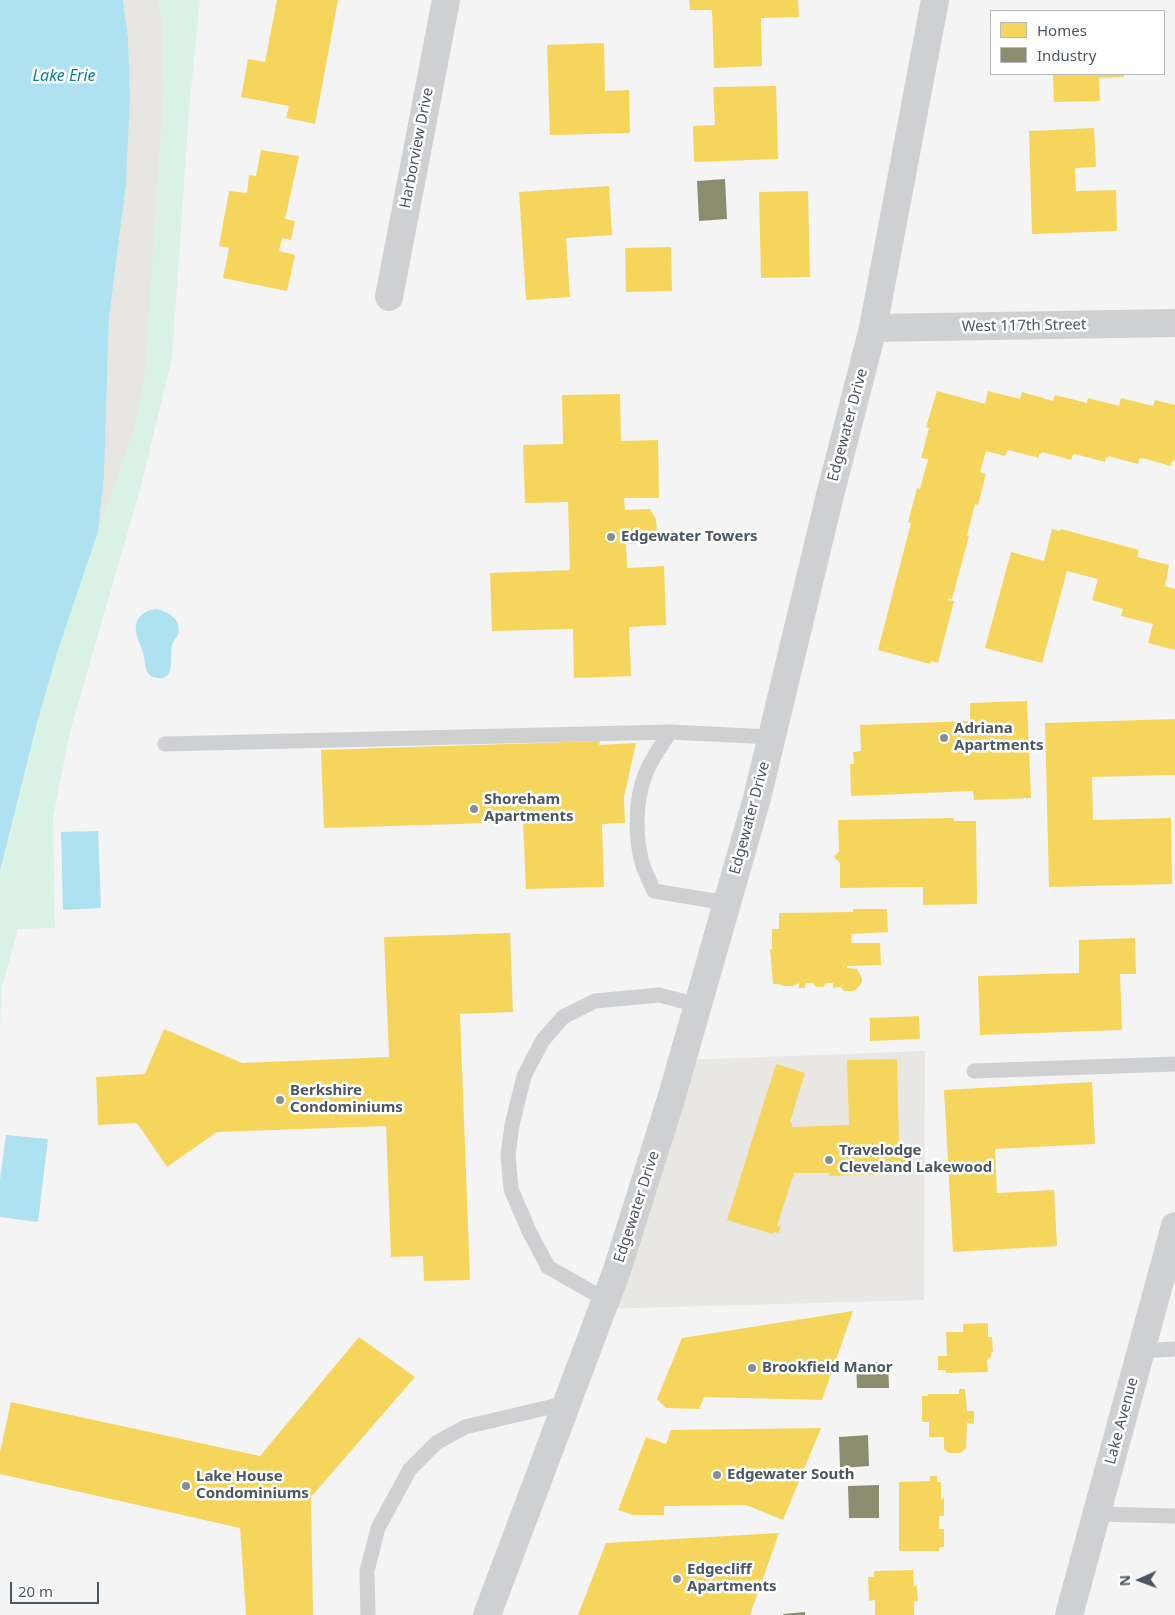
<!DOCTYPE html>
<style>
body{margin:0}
#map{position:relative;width:1175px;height:1615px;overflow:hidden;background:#f4f4f4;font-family:"Noto Sans",sans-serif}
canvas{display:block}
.legend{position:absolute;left:990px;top:10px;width:175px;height:65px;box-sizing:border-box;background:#fff;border:1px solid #b7bbc0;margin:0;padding:6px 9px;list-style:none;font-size:15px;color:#4a5661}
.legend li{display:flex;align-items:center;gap:10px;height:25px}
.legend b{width:25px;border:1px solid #b7bbc0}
.north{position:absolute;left:1115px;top:1555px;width:50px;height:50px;-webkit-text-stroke:4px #fff;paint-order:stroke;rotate:268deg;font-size:14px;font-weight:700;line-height:20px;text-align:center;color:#4a5661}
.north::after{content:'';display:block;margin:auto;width:18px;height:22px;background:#4a5661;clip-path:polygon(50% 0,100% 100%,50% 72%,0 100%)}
.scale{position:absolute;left:10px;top:1582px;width:89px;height:22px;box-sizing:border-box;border:2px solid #4a5661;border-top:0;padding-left:6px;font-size:15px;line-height:18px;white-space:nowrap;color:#4a5661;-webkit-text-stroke:4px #fff;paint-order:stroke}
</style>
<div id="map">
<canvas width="1175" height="1615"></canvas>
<ul class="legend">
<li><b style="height:14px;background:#f6d55c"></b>Homes</li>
<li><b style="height:14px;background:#8c8c6e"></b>Industry</li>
</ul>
<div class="north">N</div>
<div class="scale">20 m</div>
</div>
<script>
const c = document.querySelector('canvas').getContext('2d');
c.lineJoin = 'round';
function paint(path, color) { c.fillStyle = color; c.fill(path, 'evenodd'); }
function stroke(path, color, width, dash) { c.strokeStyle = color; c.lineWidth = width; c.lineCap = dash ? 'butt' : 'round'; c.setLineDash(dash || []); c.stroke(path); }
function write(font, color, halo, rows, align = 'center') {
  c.font = font + ' "Noto Sans",sans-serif'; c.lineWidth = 5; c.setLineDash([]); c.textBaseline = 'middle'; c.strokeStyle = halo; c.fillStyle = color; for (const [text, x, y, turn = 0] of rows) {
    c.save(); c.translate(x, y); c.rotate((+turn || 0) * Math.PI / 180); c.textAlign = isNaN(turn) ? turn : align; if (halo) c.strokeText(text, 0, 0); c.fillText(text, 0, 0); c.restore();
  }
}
const commercial = new Path2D(`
 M925,1051l-1,249 -322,9 80,-249z`);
const green = new Path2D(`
 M158,0h42l-11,111 -17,248 -33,134 -68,235 -18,89 2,111 -37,1 -16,58 -2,41v-157l37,-148 21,-73 50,-147 42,-226 4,-40 10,-146 -2,-69z`);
const sand = new Path2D(`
 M123,0h35l4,22 2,69 -20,291 -10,45 -36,105 6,-54 5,-159 17,-134 4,-89 -2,-59z`);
const water = new Path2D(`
 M0,0h123l5,37 2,59 -4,89 -17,134 -5,159 -6,54 -40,118 -21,73 -37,148z
 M156,609c13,3 26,10 22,26 -2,3 -5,6 -6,10 -3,10 5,36 -15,33 -14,-2 -11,-15 -14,-25 -2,-7 -6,-14 -7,-22 -2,-13 9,-21 20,-22z
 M98,831l3,77 -38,2 -2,-78z
 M6,1135l42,4 -10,83 -38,-5v-37z`);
const homes = new Path2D(`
 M277,0h61l-23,124 -29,-6 3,-12 -48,-9 7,-38 17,3z
 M689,0h109l1,17 -38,1 1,48 -48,2 -2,-58h-22z
 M604,43l1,48 24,-1 1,43 -80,2 -3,-90z
 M1053,74h71v3l-25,1 1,23 -46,1z
 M776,86l2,73 -84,3 -1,-36 22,-1 -2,-38z
 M1094,128l2,39 -21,1 1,23 40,-1 1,41 -85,3 -3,-103z
 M261,150l38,6 -14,63 10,2 -4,19 -9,-2 -3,13 16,4 -8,36 -64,-13 6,-30 -10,-2 10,-55 18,2 2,-18 7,1z
 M609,186l3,49 -46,3 4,59 -44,3 -7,-108z
 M808,191l2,86 -49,1 -2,-86z
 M671,247l1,44 -46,1 -1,-44z
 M937,391l48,13 3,-13 32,8 2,-7 31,9 2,-6 32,8 1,-5 31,8 2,-8 32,8 2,-6 20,5v55l-3,1 -1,5 -29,-8 -3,1 -1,5 -30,-8v2l-2,-1 -1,5 -30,-8 -2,1 -2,5 -29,-8 -1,2h-2v4l-31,-8 -3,6 -19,-5 -6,21 6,2 -8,31 -3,-1 -8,32h2l-17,63 -3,-1 -1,2 6,1 -16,62 -7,-2 -1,3 -52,-14 33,-127 -3,-1 9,-34 3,1 8,-30 -7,-1 8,-30 -3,-1z
 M620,394l1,47 37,-1 1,58h-35l1,12 25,-1 6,10 1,12 -6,12 -25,1 1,24 37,-2 2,59 -37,2 2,49 -57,2 -1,-49 -81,2 -2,-58 80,-3 -2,-68 -43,1 -2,-58 40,-1 -1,-49z
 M1052,529l8,2 1,-2 78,21 -2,7 32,8 -4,21 10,3v61l-27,-7 5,-19 -32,-8 2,-7 -31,-9 6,-21 -31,-8 -25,92 -57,-15 26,-96 33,9z
 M1027,701l4,97 -57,2 -1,-9 -122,5 -1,-32h4l-1,-12 8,-1 -1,-26 110,-4v-18z
 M1175,719v56l-83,2 1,43 78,-2 1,66 -123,3 -4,-164z
 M600,741l-1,4 37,-2 -12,54 1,26 -23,1 2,63 -78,2 -3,-67 -199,6 -3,-78z
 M953,818l1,3h22l1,83 -54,1v-18l-83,1v-25l-6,-6 5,-6 -1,-31z
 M853,909h34l1,23 -37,2 1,9h28l1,22 -34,1v2l10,1 5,9v4l-5,7 -4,2h-9l-4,-5v1l-7,1v-5h-7l-3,4h-7l-3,-4h-7l-1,5h-6v-5l-6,3h-10l-4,-2h-6l-3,-35h2v-20h7v-16l74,-1z
 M510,933l3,79 -53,2 10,266 -46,1 -1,-25 -32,1 -5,-131 -169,6 -50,35 -30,-44 -39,2 -2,-48 49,-3 19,-45 78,34 147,-6 -5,-120z
 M1135,938l1,36h-16l2,56 -142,5 -2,-59 101,-3v-33z
 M919,1016l1,23 -50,2v-23z
 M897,1059l2,87h14l1,27 -85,3v-3h-35l-17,53 4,1 -3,6 -4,-1 -1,2 -46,-14 49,-156 29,9 -15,49 2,1v4l57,-2 -2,-65z
 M1092,1082l3,62 -100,5 2,44 57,-3 3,56 -104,6 -9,-162z
 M853,1311l-31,89 -118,-3 -5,12 -33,-1 -9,-9 25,-61z
 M988,1323v14h4l1,15 -2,1v4l-4,3 1,12 -42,1v-3h-8v-14h9l-1,-24h17v-8z
 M359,1337l56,40 -104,120 2,118h-67l-6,-87 -240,-54v-22l11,-50 249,54z
 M959,1389h6l2,22h7v13l-7,-1 -1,25 -5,5h-12l-5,-4v-12h-15v-15h-7v-26h6v-2h31z
 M821,1428l-38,92 -37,-15 -82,1v9h-31l-15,-5 28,-73 20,7 5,-14z
 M930,1476h7v6h4v17l3,-1v18h-5v13h5v18h-5v4h-40v-69l31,-1z
 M779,1533l-29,82h-172l28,-72z
 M913,1570l1,16h3l1,15 -4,1v13h-39v-15l-6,1 -1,-24h6v-6z`);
const industry = new Path2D(`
 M725,179l2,40 -28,2 -2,-40z
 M856,1362h32l1,26h-32z
 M868,1435l1,31 -29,2 -1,-31z
 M879,1485v33h-30l-1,-32z
 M805,1612v3h-22v-1z`);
const service = new Path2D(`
 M670,732c-9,14 -19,27 -25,43 -10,27 -10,60 -3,88 3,9 8,19 12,28l73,12
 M165,744l505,-12 101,5
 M974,1071l201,-7
 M606,1300l-58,-33 -19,-36 -18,-42 -3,-34 4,-30 12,-49 19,-36 20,-23 32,-16 64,-6 39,10
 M1141,1351l34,-2
 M1096,1514l79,2
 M368,1615l-1,-44 11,-43 32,-59 26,-26 29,-16 102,-24`);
const minor = new Path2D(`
 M389,297l57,-297
 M487,1615l130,-345 54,-171 86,-301 73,-303 43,-167 62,-328`);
const tertiary = new Path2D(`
 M873,328l302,-5
 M1069,1615l106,-389`);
const markers = [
 [611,537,5,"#868d94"],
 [944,738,5,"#868d94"],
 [474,809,5,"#868d94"],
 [280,1100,5,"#868d94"],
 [829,1160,5,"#868d94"],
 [752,1368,5,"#868d94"],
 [717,1475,5,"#868d94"],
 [186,1486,5,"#868d94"],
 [677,1579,5,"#868d94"]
];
const streetNames = [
 ["Harborview Drive",417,148,-79],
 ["West 117th Street",1024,326,-1],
 ["Edgewater Drive",848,425,-75],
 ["Edgewater Drive",750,818,-75],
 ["Edgewater Drive",637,1207,-72],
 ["Lake Avenue",1122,1421,-75]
];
const poiNames = [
 ["Edgewater Towers",621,537],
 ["Adriana",954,729],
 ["Apartments",954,746],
 ["Shoreham",484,800],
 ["Apartments",484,817],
 ["Berkshire",290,1091],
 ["Condominiums",290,1108],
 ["Travelodge",839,1151],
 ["Cleveland Lakewood",839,1168],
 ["Brookfield Manor",762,1368],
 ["Edgewater South",727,1475],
 ["Lake House",196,1477],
 ["Condominiums",196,1494],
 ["Edgecliff",687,1570],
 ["Apartments",687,1587]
];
const waterNames = [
 ["Lake Erie",64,76]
];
paint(commercial, '#e8e7e3');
paint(green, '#d9f2e3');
paint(sand, '#e7e6e1');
paint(water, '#aee2f0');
paint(homes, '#f6d55c');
paint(industry, '#8c8c6e');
stroke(service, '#ced0d2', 15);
stroke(minor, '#ced0d2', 28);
stroke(tertiary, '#ced0d2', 28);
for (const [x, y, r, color] of markers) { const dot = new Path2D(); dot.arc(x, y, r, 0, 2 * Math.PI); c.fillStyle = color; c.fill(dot); stroke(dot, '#fff', 2); }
write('15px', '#4a5661', '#fff', streetNames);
write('bold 15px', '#4a5661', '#fff', poiNames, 'left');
write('italic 16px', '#0c7c9b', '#fff', waterNames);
</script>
